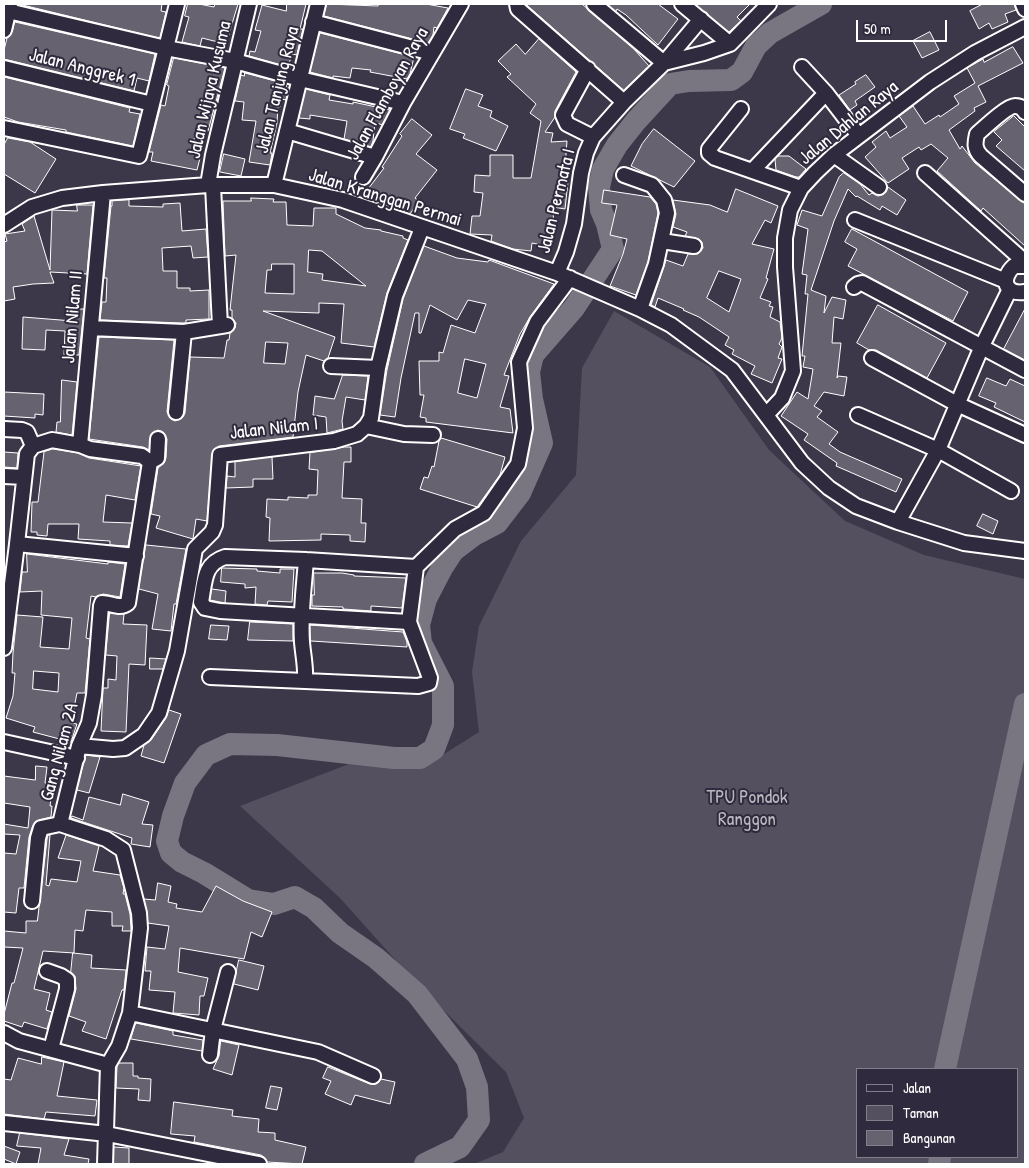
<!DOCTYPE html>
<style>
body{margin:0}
#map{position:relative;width:1029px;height:1168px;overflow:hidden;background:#3c3749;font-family:"Patrick Hand",sans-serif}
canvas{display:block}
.frame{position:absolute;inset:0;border:5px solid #fff;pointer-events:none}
.legend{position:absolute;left:856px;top:1068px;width:162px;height:90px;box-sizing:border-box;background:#2f2a3d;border:1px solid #827f8b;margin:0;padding:6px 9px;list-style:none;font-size:15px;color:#fff}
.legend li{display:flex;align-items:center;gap:10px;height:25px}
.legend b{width:25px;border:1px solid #827f8b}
.scale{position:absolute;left:856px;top:20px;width:91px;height:22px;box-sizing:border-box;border:2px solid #fff;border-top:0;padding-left:6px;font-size:15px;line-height:18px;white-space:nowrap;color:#fff;-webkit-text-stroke:4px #2f2a3d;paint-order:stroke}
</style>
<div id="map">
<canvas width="1029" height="1168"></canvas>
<div class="frame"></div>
<ul class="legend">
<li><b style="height:6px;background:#2f2a3d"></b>Jalan</li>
<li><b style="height:14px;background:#555060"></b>Taman</li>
<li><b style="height:14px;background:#666270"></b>Bangunan</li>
</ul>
<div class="scale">50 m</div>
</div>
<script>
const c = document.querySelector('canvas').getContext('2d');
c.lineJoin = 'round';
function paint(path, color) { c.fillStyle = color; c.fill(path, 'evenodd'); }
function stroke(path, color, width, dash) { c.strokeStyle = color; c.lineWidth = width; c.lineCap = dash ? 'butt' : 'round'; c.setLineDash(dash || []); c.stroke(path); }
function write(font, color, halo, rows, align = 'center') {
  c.font = font + ' "Patrick Hand",sans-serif'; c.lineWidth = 4; c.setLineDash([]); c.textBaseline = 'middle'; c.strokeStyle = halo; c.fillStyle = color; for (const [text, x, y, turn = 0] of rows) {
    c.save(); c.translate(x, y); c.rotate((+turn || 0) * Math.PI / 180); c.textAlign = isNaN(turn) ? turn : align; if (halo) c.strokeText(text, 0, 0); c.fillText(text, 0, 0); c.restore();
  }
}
const green = new Path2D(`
 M614,311l96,56 59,83 76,71 79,34 101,24v585h-551l29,-12 21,-34 -18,-46 -90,-89 -76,-85 -100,-92 114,-44 71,4 54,-34 -7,-60 7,-46 42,-85 55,-66 6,-107zM858,1069h160v88h-160z`);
const river = new Path2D(`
 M945,1069l80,-365
 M425,1164l35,-17 19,-27 -2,-33 -10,-28 -50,-65 -41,-36 -36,-25 -26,-25 -19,-11 -21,7 -26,-4 -44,-27 -22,-11 -11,-9 -4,-12 6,-25 12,-33 21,-28 24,-11 47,1 117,13h26l14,-9 9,-24v-39l-22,-43 -2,-18 7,-26 16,-31 11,-17 21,-16 23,-12 23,-30 22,-50 -10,-44 -3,-27 4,-17 41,-47 39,-59 -6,-25 -6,-14 -2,-23 4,-18 14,-24 19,-24 34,-37 19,-3 42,-1 11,-8 14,-26 14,-13 51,-29
 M939,1164l1,-7`);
const building = new Path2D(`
 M19,4h143l-1,7 5,1 -6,26z
 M188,4h11l15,3 1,-3h23l-12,40 -24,-6 -2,8 -18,-4 7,-25 -4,-1z
 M287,4h19l-6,25h3l-6,26 -5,-1 -4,13 -39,-11 1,-5 5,1 6,-21 -6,-1 7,-25 24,6z
 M327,4l51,2v-2h48l22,4 -11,20 -3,-1 -1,8 -5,8 -104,-27z
 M526,4h56l51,44 16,18 -25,24z
 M607,4h51l20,15 -20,26 -32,-30 -9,-6 -1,2z
 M695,4h55l-13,13 4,4 -12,11z
 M983,4h31l2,6 -11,4 3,8 -16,7 -3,-6 -10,6 -9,-18z
 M15,22l140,32 -6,27 -12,-3 -3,13 -130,-32v-9l3,-12 5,-6z
 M930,32l9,18 -17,8 -9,-17z
 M320,33l94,24 -4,17 -3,5 -37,-7 1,-2 -19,-2 -2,10 -17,-2v2l-23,-6z
 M539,39l37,33 -21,39v6l-10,15 8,1 -2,9 16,-1 -3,40 4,1 -3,27 -12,-2 1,26 -3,14 -19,-4 -1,8 -18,-2 -22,-8 1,-6 -22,-1 2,-18h8l3,-23 -9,-1 1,-17 15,1v-21h23v23h18l10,-57 -11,-8 6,-9 -29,-27 4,-3 -13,-13 18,-17 9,10z
 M1013,47l10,16 -45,23 8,16 -12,6 1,3 -26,19 11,19 2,-3 13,17 50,41v42l-42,-38 -2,3 -44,-40 11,-13 -17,-14 -10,6 -2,-3 -17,11 7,11 -21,14 -23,-26 11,-10 -4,-5 14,-11 4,7 17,-11 -8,-11 14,-10 12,18 14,-9 1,2 19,-13 -5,-8 21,-13 -8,-15 16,-9 1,3z
 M174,58l51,10 -17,63 -11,-3 -6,24 10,2 -4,16 -46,-9 2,-9h-4l12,-47 4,1 4,-20 -2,-1z
 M245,73l42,11 -1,4h3l-3,12 -5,-1 -1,8 -2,-1 -1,17 -7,30h2l-2,12 -21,-3 7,-41 -14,-1 2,-18 -9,-1 6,-26 3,1z
 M866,75l9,12 -20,14 2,4 -7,5 -11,-15 17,-11 -1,-2z
 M4,77l126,31 -1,4 11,2 -7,32 -67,-14v-2l-48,-8 -14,-5z
 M306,89l24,6 -1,5 24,4v-2l37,8 -8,15 -7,-3 -2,19 -2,6 -27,-8 3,-18 -37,-6v4l-11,-1z
 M466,89l17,6 -5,11 14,5 -2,6 18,9 -12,25 -33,-13 2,-4 -15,-5z
 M1014,116l11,11v44l-29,-25 6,-6 -8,-8z
 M412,119l20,16 -16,19 21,16 -22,28 4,3 -9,13 -31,-11 -14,-10 19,-25 -2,-1 20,-31 -2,-2z
 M654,129l41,32 -21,26 -43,-21 11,-22z
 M8,138l22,4 26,17 -21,34 -31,-19v-29z
 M224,154l21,5 -4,17 -21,-4z
 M778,156h11l17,13 -7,8h-3l-20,-7 -1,-11z
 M844,173l16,11 9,11 3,-2 6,3 4,-1 4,-3 2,-5 18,13 -9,15 -15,-9 -2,4 -23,-14 -1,1 -8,-8 -14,32 -23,69 15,6 -2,17 8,-16 14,3 -3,19 -9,-2 -2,26h9l-4,35 1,-2 9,1 -3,19 -20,-4 -10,14 8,5 -5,6 21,15 -9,12 11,8 62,27 -6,13 -60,-26 1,-3 -33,-23 4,-6 -27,-18 16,-24 11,7 5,-30 -10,-2 2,-11h-3l6,-62h-3l2,-19 -5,-1 6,-45 -11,-4 5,-15 20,6 17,-39z
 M736,189l42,17 -7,17 -6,-3 -13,24 22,5 -8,29 2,1 -8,19 11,4 -2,4 4,1 -3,10 10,5 2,16 -3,6 3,3 -4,11 4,1 -10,24 -21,-9 4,-8 -23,-12 2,-4 -9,-5 4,-8 -30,-20 -16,-7 1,-1 -26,-11 -3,9 -4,-2 15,-45 17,6 5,-12h10l5,-6 -1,-6 -3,-3 -14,-3 2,-4 -14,-5 3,-13 -3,-14 37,5 17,7zM719,271l22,8 -12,33 -22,-14z
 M604,190l46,7 6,7 2,9 -10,49 -12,33 -26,-9 13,-32 4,-15 -17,-4 7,-30 -15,-2z
 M251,198l23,1 -1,3h13l1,23 26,1 1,-18h22v6l29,14 16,2v1l22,5v2l5,2 -21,53 -13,54 -33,-4 3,-39 -25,-1v10l-56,-2 72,26 -7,21 -4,3 -18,-6 -8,37 -5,45 -74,9 -6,4 -6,71 -11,-2 -3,20 -37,-11 4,-12 -9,-2 7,-46 6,-5 2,-5 1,-19 -4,-7 -5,-2 -7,4 -2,16 -6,-3 -54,-8 10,-102 75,3 -7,72 4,7 4,2 8,-4 2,-4 5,-56 34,1 3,-18h2l1,-7 5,-5 1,-5 -4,-5v-8h-2l6,-55 -11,1 -2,-55h28zM309,250l13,1 44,35 -44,-6 1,-6 -15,-2zM272,264h22v30l-29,-1 2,-23h4zM266,342l22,1 -3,21 -21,-1z
 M129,200v6l34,1v-3l17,-1 2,28 24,-2 2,28 -15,1 -2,-12 -29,2 1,23h14v17h13v3l19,-1v29l-23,1v3h-3l-83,-3 2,-18h4l1,-24h-3l7,-72h1v-5z
 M77,205h16l-6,69 -37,-2 4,11 -21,1 -20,3 2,12 -11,2v-59l3,-1 -2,-7 20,-3 -3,-7 12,-8 16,54 2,-60 25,1z
 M852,229l116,63 -15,29 -105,-55 9,-17 -12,-7z
 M424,246l33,12 31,4 1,-2 65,24 -24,33 -10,17 -16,41 5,1 -9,31 10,2 3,24 -87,-11v-4l-6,-1 4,-22h-4l-1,-34h20v-9l4,1 8,-28 24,8 11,-29 -18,-4 -11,20 -27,-15 -9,28h-2v-20h-4l-14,65 -6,39 -15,-2 7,-45 16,-71zM465,359l21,5 -9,34 -19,-5z
 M878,305l68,38 -19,35 -51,-28h-7l-12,-7z
 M74,309h10l-5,46h-15l1,-24 -19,-1 -1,20 -23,-1 1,-32 50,4z
 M1025,309v51l-21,-11z
 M343,375l25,1 -3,24 -19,-3 -4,24 1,8 -16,4 -1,-16 -13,-2 2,-19 19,3z
 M987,378l19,8 4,-7 15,7v36l-31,-15 2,-4 -17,-7z
 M62,380l15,2 -5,53 -16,-3 1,-10h3z
 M4,392l40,2 -1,21 -8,-1v4l-31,-2z
 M441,438l64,19 -5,18 -23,32 -57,-18 4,-12 4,1 4,-12 2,1 5,-26z
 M345,447h6v15h-7l-2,36 20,1 -1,24h5l-1,19 -15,-1v-6l-29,-1v6l-52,1 1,-23 -4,-1 1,-18 21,1v-3l20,1v-3h9l1,-25 -9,-1 1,-16z
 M53,449l25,4 11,5 52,8 -6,34 -29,-5 -3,27 29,1 -4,23 -18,-1v-4l-32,-2 1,-15h-31l-1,12 -10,-1v-3h-6l1,-30h6l6,-50z
 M4,452l14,1 -1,15 -13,-1z
 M272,457l1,22h-20v8l-27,1 1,-12 8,1v-15z
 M983,514l15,7 -5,13 -16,-8z
 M146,545l40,4 -10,55h-2l-3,27 -19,-2 6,-35 -19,-5z
 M27,554l81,10v-2l17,2 -5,33 -17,-3 -7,3 -5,-1 -5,42 4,1 -5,54h-8l-6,30 6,1 -6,18 -38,-10 2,-5 -29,-9 7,-22 2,-23h-3l1,-20 4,-38 26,2 -3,30 29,2 3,-31 -31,-3 1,-24 -22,1 2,-20h5zM34,671l25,2 -1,19 -25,-3z
 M222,568l35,1v2l23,2v-4h14l-2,33 -24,-1 -1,4 -12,-1 1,-17 -11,1v-4l-24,-2z
 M314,573h28l12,2v1l52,2 -4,30 -31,-2v5l-28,-2v-2l-31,-1v-11h2z
 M212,589l14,2 -1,12 -15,-3z
 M110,613l14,1 -1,10 24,1 -2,40 -16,-1 -3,68 -25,-1 2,-43h5v-9l8,1 1,-24 -11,-1z
 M250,622l43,2v17l-45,-1z
 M211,625l18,1 -2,14 -18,-1z
 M310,625l93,7 4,10v5l-96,-6z
 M150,658l16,1 -3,10h-13z
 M169,710l12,4 -17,49 -23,-7 3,-11 7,-5 15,-22z
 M86,755l14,2 -11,36 -12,-3z
 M36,766l11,1 -2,16 8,1 -3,22h2l-1,11 -12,3 -6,5 -4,12 -5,51h-5l-3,25 -12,-1v-59l12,1 4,-19 -16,-1v-10l24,4 2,-21 -26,-4v-27l31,4z
 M123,794l26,8 -7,22 11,1 -3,22 -19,-3 1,-6 -61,-20 1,-2 11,4 6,-23 31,8z
 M48,835h2l-4,50 3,1 2,-7 26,3 4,-21 -23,-3 8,-23 33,11 -6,25 27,4 4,13 -1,6h2l5,20 1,14v3h-9l1,-5h-11v-14l-26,-2 -3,21 -8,-1 -1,23 -31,-2 -9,38 16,4 -4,17 6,2 -5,17 -23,-7 -2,5 -18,-6v-7l8,-31h2l9,-35 -19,-1v-16l22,2v-12h11z
 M158,883l13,3 -3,16 9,2 -1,4 26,4 14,-26 27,15 29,11 -10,25 -11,-5 -7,27 -64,-11 -2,24 30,6 -4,18h-4l-1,19 -26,-2 2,-21 -26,-2 2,-19h-6l2,-24 18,2 4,-23 -21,-3 -4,-24 11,1z
 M73,953l19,2 -1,13 35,2 -2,20h-2l-16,49 -24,-8 4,-9 -17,-6 7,-27 -1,-13 -4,-4z
 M239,960l25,6 -6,24 -24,-6z
 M136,1023l37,8v4l30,5 -1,11 -71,-12z
 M221,1041l18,4 -7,30 -19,-6 6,-13z
 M42,1057l22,5 -7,34 40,4 -2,16 -49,-4 -2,7 -40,-5v-35l7,1 7,-22 23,6z
 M119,1063h14v13h5v2l13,1 -1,22 -12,-1 1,-11 -23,-1 1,-21z
 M328,1067l42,17 8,-1 3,-4 14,3 -5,22 -35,-9 -4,10 -26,-11 6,-13 -8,-3z
 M271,1086l11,2 -5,22 -11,-2z
 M174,1102l59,8 -1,6 27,3 -1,13 17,1v7l31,7 -4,17 -35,-2 -2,-4 -4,-3 -67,-13 1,-6 -24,-2z
 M20,1133l49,6 -5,16 25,4 -1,5h-50l3,-16 -24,-2z
 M4,1146l16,6 -4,12 -12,-5z
 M114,1147l15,1v16h-15z`);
const minor = new Path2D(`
 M517,4l1,5 106,93
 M594,4l70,59 37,-44
 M682,4l48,40
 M1023,4l2,5
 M8,11l158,37 69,13 65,18 103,24
 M313,22l119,31
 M4,30l6,-26
 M802,67l24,26 33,43
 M4,68l148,36
 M588,69l-25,46 4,9 26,13
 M741,109l-32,40v4l6,5 86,30
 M1025,112c-2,-4 -5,-6 -10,-6 -8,0 -31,22 -38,28 -2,9 -3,15 4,22l44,38
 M4,128l135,28 38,-152
 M287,131l88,26
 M834,155l45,32
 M753,170l73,-77
 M925,173l100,89
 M624,175l28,10 12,15 3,13 -11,51 -16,45
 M363,177l12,-20 28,-54 58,-99
 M208,185l5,-30 36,-151
 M274,185l44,-181
 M213,186l7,140
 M855,220l151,61
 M4,225l28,-18 30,-9 41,-5 105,-8h66l69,15 214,73 83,36 31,16 61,45 70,93 27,25 27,18 42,16 66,21 61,8
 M662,241l32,5
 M1025,266h-11c-14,13 -9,29 11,26
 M557,273l9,-21 8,-28 7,-51 5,-20 7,-16 31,-35 40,-39 40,-10 26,-9 39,-40
 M854,287l4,-3 4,-1 163,87
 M91,328l93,4 43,-7
 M872,358l85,46 68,31
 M331,366l47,2
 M176,412l8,-80
 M766,415l16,-17 11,-27 -8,-104v-29l5,-28 11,-22 14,-15 19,-18 96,-73 45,-29 50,-26
 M858,415l80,35 73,41
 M366,426l38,8 29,1
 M4,429l18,1 5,2 6,14
 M80,445l23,-252
 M150,462l7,-4 1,-19
 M4,476l20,1
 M898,522l40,-72 44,-104 28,-57
 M17,544l119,12
 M306,560c-2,27 -6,55 -4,82 1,13 4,25 3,39l113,5 11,-3 1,-5 -21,-56
 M416,567l-7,55 -189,-11 -15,-3 -4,-6c4,-20 2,-38 24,-45l81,3 110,7 39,-38 29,-16 34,-49 7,-36 -6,-66 18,-40 33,-44
 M4,648l13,-104 10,-90 6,-8 19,-6 28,5 10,4 52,7 8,6 -22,141c-8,7 -17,0 -26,0l-1,3 -7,89 -5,28 -10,23 -19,78 46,15 17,11 16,63 1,15 -10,85 -11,33 -11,19 -3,99
 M210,677l95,4
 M4,742l73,16
 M79,746l34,3 12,-1 19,-13 15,-22 18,-62 18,-102 17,-17 3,-7 5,-70 114,-14 23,-7 9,-8 5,-8 7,-50 17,-72 27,-68
 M32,901l6,-63 3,-10 19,-4
 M47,971l14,5 6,4v9l-16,60
 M130,1013l188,39 55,24
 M4,1033l15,8 89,24
 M210,1055l3,-25 15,-58
 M4,1123l103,11 152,30`);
const streetNames = [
 ["Jalan Anggrek 1",82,68,14],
 ["Jalan Wijaya Kusuma",210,90,-77],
 ["Jalan Tanjung Raya",278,90,-76],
 ["Jalan Flamboyan Raya",388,94,-61],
 ["Jalan Dahlan Raya",849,123,-39],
 ["Jalan Kranggan Permai",385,198,17],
 ["Jalan Permata I",557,201,-76],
 ["Jalan Nilam II",73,317,-85],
 ["Jalan Nilam I",274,429,-6],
 ["Gang Nilam 2A",60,752,-75]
];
const parkNames = [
 ["TPU Pondok",747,798],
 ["Ranggon",747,820]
];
paint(green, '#555060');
stroke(river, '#797682', 22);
paint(building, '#666270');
stroke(building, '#fff', 1);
stroke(minor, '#fff', 18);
stroke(minor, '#2f2a3d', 14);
write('19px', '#fff', '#2f2a3d', streetNames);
write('19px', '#bbb9bf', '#2f2a3d', parkNames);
</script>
